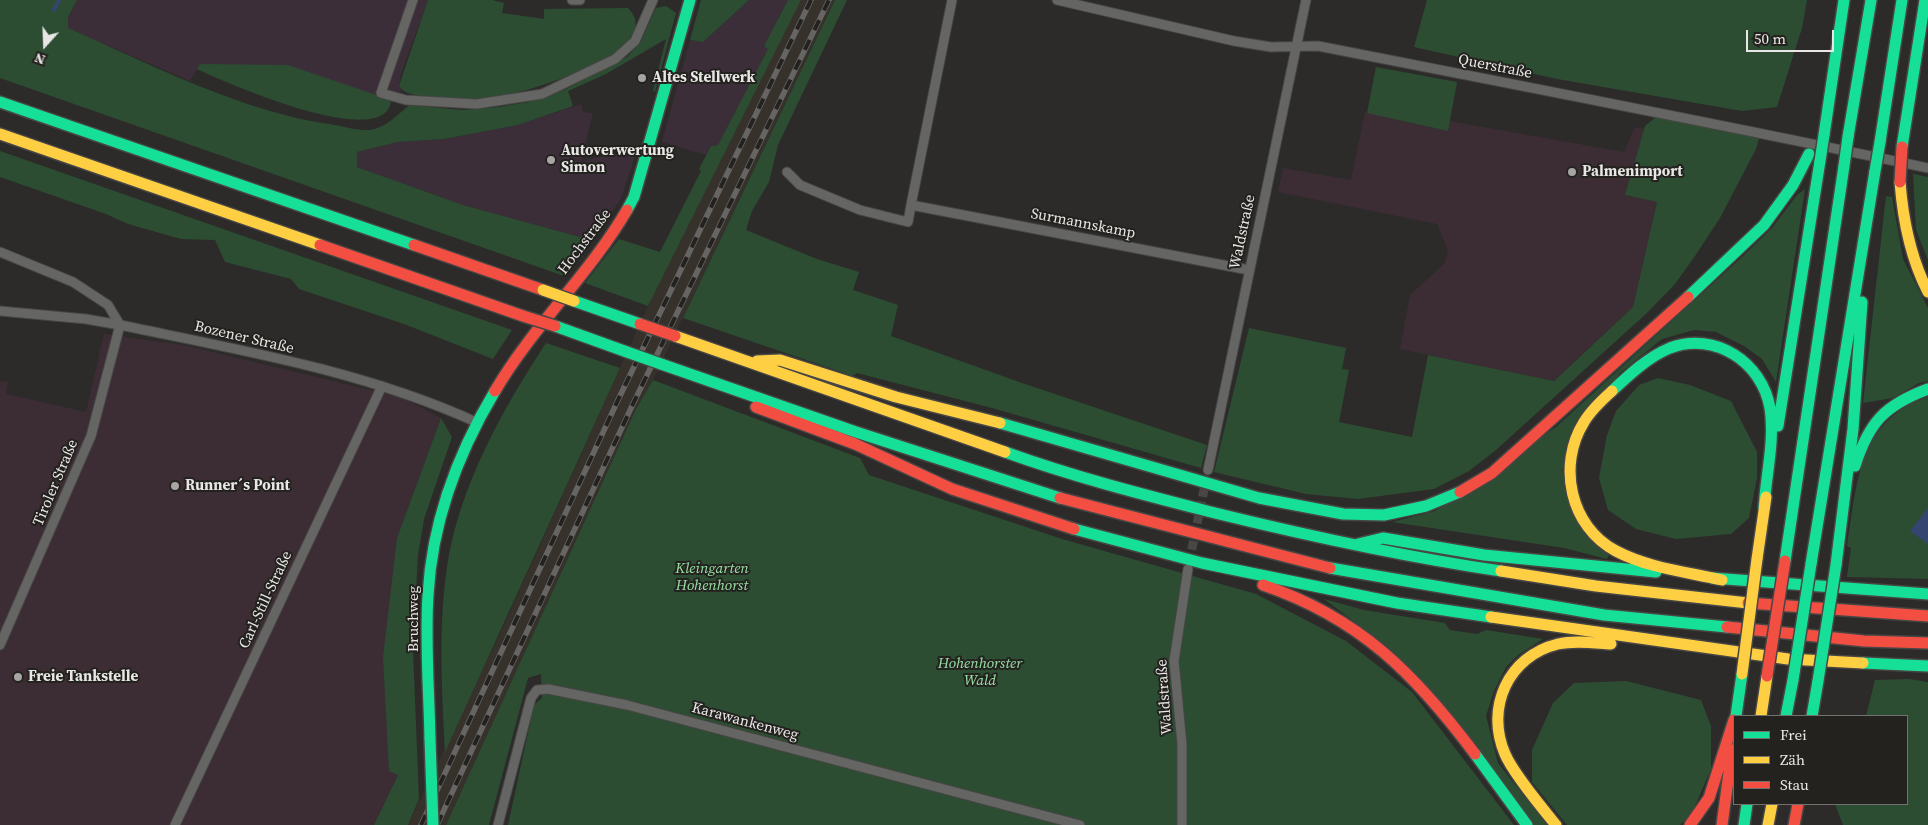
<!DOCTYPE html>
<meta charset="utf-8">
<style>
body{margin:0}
#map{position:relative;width:1928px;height:825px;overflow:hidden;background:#2c2b2a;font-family:"Source Serif 4",serif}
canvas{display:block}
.legend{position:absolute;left:1733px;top:715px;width:175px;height:90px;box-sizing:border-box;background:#23221f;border:1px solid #72716e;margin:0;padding:6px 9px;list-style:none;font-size:15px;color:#e8e7e5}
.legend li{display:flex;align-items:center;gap:10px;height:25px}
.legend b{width:25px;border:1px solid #72716e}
.north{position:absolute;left:20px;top:20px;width:50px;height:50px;-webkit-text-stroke:4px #23221f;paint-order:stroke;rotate:200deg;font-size:14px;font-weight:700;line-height:20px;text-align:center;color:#e8e7e5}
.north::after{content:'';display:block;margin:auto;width:18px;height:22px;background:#e8e7e5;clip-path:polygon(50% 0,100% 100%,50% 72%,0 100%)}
.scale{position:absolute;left:1746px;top:30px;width:88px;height:22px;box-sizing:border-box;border:2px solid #e8e7e5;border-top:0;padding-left:6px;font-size:15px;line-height:18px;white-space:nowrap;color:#e8e7e5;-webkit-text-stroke:4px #23221f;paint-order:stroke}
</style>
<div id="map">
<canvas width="1928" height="825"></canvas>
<ul class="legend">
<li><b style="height:6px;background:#16e098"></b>Frei</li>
<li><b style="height:6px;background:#ffcf43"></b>Zäh</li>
<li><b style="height:6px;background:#f24e42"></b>Stau</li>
</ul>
<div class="north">N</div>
<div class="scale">50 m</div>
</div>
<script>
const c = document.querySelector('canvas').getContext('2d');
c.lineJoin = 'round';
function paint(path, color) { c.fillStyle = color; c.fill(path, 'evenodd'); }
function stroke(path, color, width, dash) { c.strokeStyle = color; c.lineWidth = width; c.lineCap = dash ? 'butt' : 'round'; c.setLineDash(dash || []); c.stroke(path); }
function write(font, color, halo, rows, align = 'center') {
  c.font = font + ' "Source Serif 4",serif'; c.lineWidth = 4; c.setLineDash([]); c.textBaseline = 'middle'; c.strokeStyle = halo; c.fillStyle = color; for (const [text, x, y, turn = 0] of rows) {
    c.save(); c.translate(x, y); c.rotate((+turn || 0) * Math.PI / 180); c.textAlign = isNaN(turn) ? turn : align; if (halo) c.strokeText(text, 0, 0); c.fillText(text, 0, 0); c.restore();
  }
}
const commercial = new Path2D(`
 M1365,112l82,19 2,-10 175,31 11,-25 9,2 -19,66 32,7 -24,105 -80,74 -153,-32 10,-54 35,-32 3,-13 -11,-26 -159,-32 5,-24 68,12z
 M104,334l79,11 217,52 41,21 -44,120 1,237 -24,50h-374v-444l8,1 -2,12 80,18z`);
const industrial = new Path2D(`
 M77,0h351l-27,74 -2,12 3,4 -11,10 -191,-36 -10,17 -123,-53 1,-11z
 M749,0h39l-24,46 5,2 -51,97 -7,1 -5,9 -44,-13 28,-102 13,2z
 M581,104l2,8 10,1 -12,48 56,-12 -15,48 -21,31 -10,12 -128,-35 -106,-38v-15l41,-10 46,-3 74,-14z`);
const built = new Path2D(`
 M801,0h34l-182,380 -17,29 -190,416h-38l89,-185 151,-334z`);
const green = new Path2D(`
 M0,0h77l-9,17v11c84,37 176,85 267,97 11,2 24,6 34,5 18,-2 28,-16 41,-25l52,5 37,-3 29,-5 38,-13 61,-32 14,-16 15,-33 10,-2 10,7 -21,79 -2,-1 13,-52 -60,35 -38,17 5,15 -55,19 -74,14 -46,3 -41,10v15l106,38 128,35 -27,36 -564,-198z
 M428,0h64l12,3 -2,10 42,6v-10l84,-1c43,43 -105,86 -133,89 -21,3 -41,2 -61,0 -12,-1 -28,-1 -35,-11z
 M701,0h48l-46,42 -13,-2z
 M788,0h13l-153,306 -63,-23 34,-44 41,13 41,-81 -2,-2 12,-23 7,-1 50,-96 -4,-3z
 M835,0h12l-69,145 -9,37 -17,29 -6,19 71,29 42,13 -6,18 45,15 -7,31 131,47 185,62 -6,23 -209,-60 -135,-35 -4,3 -170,-58z
 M1427,0h380l-5,28 -25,79 -35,4 -185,-32 -143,-32z
 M200,64l88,1 103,35c-4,54 -169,-19 -194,-31z
 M1376,67l81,15 -9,49 -81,-18z
 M1656,117l103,21 -3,11 -36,69 -25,38 -20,28 -27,28 -152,138 -27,21 -35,18 -76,10 -52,-5 -92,-22 35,-144 97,20 -4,21 7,1 -10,52 73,15 16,-82 126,26 79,-74 24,-105 -32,-7 20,-69z
 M0,151l512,179 -19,29 -89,-35 -105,-35 -8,-10 -66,-17 -10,-22 -34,-1 -53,-15 -22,-10 -106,-37z
 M1913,174l15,3v83l-12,-30z
 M1805,189l-29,193 -14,-23 -18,-13 -28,-14 -22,-2 -32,9 -43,35 -57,96 47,85 -2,4 -43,-11 -172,-26 43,-11 121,-84 187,-171 29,-28 25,-33z
 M1886,196l6,1 11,62 25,49v73l-9,2 -26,15 -30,5z
 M546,343l74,25 -175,384c-3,-61 -7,-125 2,-185 12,-80 55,-157 99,-224z
 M1658,378l32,7 41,16 26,51v26l-8,40 -18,16 -55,5 -40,-10 -28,-19 -9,-32 8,-43 9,-24 23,-26z
 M653,380l207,78 9,17 193,64 194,55 90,47 66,51 102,133h-1006l26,-120 8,-7 -1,-24 -13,4 -39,147h-43l190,-416z
 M1928,397v182l-81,-2 4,-29 -4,-2c10,-62 11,-126 81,-149z
 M441,418l11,19 -28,82 -6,36 -5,95 6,149 -11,26h-34l24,-50 -9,-4 -6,-114 14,-119z
 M1324,599l40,11 81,13 5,7 27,4 9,-4 57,9 -25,16 -12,12 -12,24 -8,25 12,47 49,62h-13l-146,-178z
 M1909,679l19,3v143h-85l-8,-21h72v-88h-41l9,-36z
 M1626,681l75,19 10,26v43l-19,44 -12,12h-113l-35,-43v-32l21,-47 21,-20z`);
const water = new Path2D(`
 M1928,508v36l-18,-13z`);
const stream = new Path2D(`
 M54,10l5,-10`);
const streetTunnel = new Path2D(`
 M1189,563l17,-83`);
const street = new Path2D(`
 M413,0l-32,93 25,7 71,4 65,-10 73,-35 20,-18 18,-41
 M572,0h8
 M1057,0l177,41 37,6 47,-1c204,40 407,79 610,122
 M787,172l13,13 60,25 48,12 3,-17 338,65
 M911,205l41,-205
 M0,252l73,30 35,23 12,20 -29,111 -91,209
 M0,311l86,8 34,6c120,25 244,46 356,97
 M1208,470l98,-470
 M175,825l207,-439
 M498,825l33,-127 6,-8 11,-1 79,16 453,120
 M1182,825v-81l-8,-83 14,-92`);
const fast = new Path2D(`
 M0,102l414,143
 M1824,135l20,-135
 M1848,137l23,-137
 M1880,142l22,-142
 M1902,147l23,-147
 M627,210l7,-13 56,-197
 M1688,297l76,-72 29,-40 16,-31
 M574,301l66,23
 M555,326l72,26
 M661,364l195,68 204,66
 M1612,391c17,-16 36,-34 58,-43 45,-17 92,14 100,60 5,32 -4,67 -6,99
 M1000,423l259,75 84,16 41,1 42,-9 34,-14
 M1778,426l42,-265
 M1005,452c69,25 140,43 210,61 94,23 190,44 286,58
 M1855,466c14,-44 30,-61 73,-77
 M1074,529l128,34 195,40 94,14
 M1358,544l25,-6 101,17 172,17
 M1785,561l59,-395
 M1811,564l64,-393
 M1836,565l17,-136 9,-127
 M1330,568l274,47 123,12
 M1712,578l216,16
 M1863,663l65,3
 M1736,716l6,-42
 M1786,716l7,-36
 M1812,716l6,-35
 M430,739c-1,-48 -5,-96 -2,-144 4,-73 30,-142 67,-204
 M1475,754l52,71
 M1744,825l3,-21`);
const slow = new Path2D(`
 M0,134l320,111
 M1900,182c3,39 10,75 28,110
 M675,336l330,116
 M757,361l23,-1 116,37 104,26
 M1612,391c-10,9 -21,19 -28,31 -27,43 -14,105 32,129 32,17 71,21 106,29
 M1757,559l9,-62
 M1501,571l95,15 152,17
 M1491,617l297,42 75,4
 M1761,716l6,-40
 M1556,825c-14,-17 -43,-52 -51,-71 -20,-46 3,-98 53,-110 17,-4 36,-1 53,0
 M1768,825l4,-21`);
const jam = new Path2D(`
 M320,245l203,71
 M414,245l129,45
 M495,391c38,-65 94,-116 132,-181
 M756,407l99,37 97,45 122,40
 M1460,492l32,-19 196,-176
 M1060,498l270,70
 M1263,585c97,33 152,89 212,169
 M1748,603l180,13
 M1727,627l137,14 64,2
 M1690,825l19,-27 25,-78
 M1722,825l10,-75
 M1794,825l4,-21`);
const rail = new Path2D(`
 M421,825l197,-425 193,-400
 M437,825l195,-419 197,-406`);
const fastBridge = new Path2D(`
 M1820,161l4,-26
 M1844,166l4,-29
 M1875,171l5,-29
 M627,352l34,12
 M1793,680l18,-116
 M1818,681l18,-116
 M430,739l3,86`);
const slowBridge = new Path2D(`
 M543,290l31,11
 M1742,674l15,-115`);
const jamBridge = new Path2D(`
 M1900,182l2,-35
 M523,316l32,10
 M640,324l35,12
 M1767,676l18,-115`);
const markers = [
 [642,78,5,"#a6a5a4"],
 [551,160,5,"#a6a5a4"],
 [1572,172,5,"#a6a5a4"],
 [175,486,5,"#a6a5a4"],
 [18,677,5,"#a6a5a4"]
];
const streetNames = [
 ["Querstraße",1495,67,11],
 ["Surmannskamp",1083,224,11],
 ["Waldstraße",1243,232,-78],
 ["Hochstraße",585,242,-53],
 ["Bozener Straße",244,338,13],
 ["Tiroler Straße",56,483,-67],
 ["Carl-Still-Straße",266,600,-65],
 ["Bruchweg",414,619,-90],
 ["Waldstraße",1165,697,-94],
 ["Karawankenweg",745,722,15]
];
const poiNames = [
 ["Altes Stellwerk",652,78],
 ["Autoverwertung",561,151],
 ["Simon",561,168],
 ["Palmenimport",1582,172],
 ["Runner´s Point",185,486],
 ["Freie Tankstelle",28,677]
];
const parkNames = [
 ["Kleingarten",712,569],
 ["Hohenhorst",712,586],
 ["Hohenhorster",980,664],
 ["Wald",980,681]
];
paint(commercial, '#3c2d35');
paint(industrial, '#3b2e38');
paint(built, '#36322b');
paint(green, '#2c4d32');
paint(water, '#34466f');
stroke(stream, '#34466f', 4);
stroke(streetTunnel, '#484746', 9, [9, 4.5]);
stroke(street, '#474645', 11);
stroke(fast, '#474645', 14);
stroke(slow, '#474645', 14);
stroke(jam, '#474645', 14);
stroke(street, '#656564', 9);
stroke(fast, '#16e098', 11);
stroke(slow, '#ffcf43', 11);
stroke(jam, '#f24e42', 11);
stroke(rail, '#666564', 5.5);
stroke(rail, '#23221f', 4, [11]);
stroke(fastBridge, '#474645', 14, []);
stroke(slowBridge, '#474645', 14, []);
stroke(jamBridge, '#474645', 14, []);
stroke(fastBridge, '#16e098', 11);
stroke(slowBridge, '#ffcf43', 11);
stroke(jamBridge, '#f24e42', 11);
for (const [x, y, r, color] of markers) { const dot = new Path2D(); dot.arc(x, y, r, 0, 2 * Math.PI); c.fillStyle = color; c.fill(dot); stroke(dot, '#23221f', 2); }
write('15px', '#e8e7e5', '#23221f', streetNames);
write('bold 15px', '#e8e7e5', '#23221f', poiNames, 'left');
write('italic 15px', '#98e1a5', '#23221f', parkNames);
</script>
